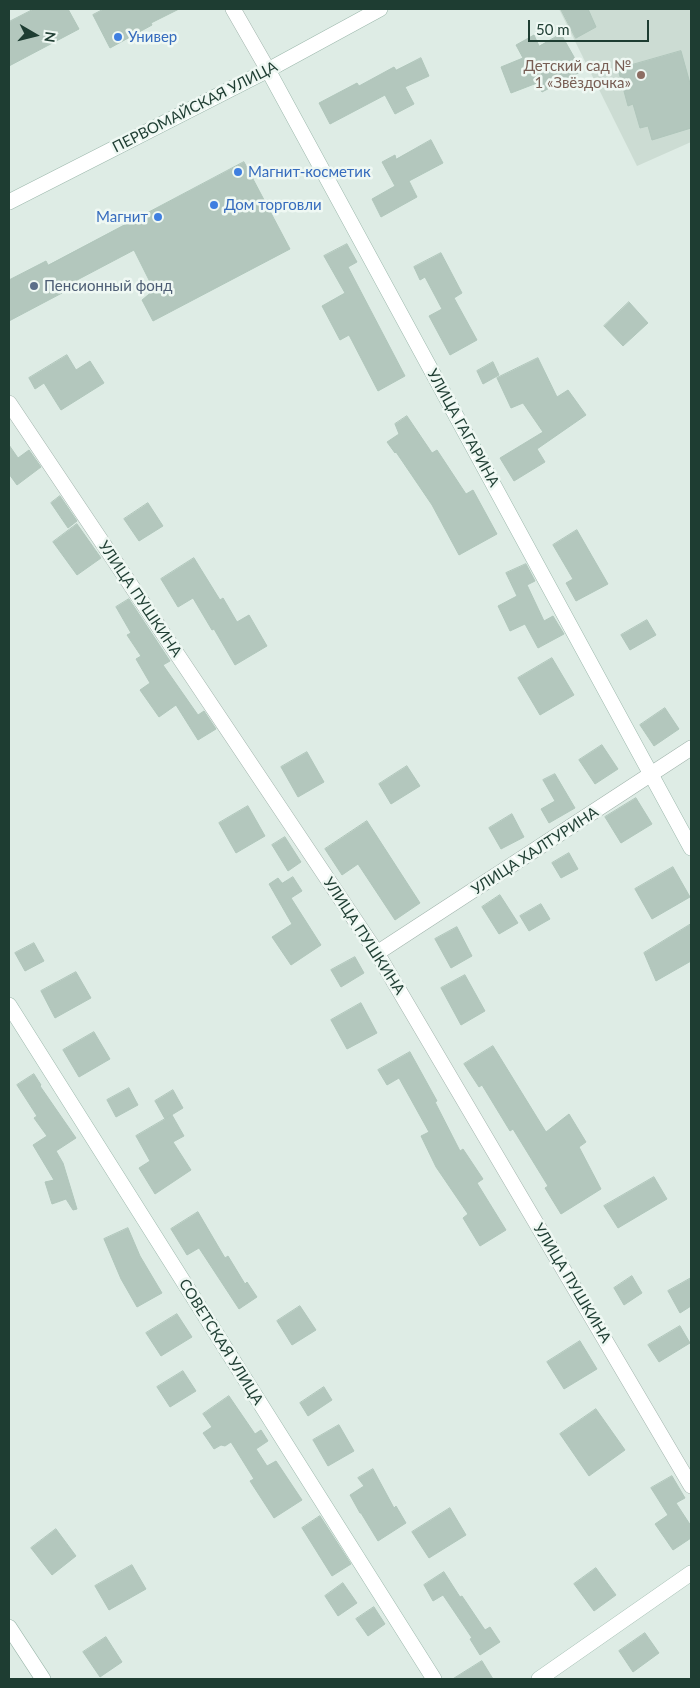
<!DOCTYPE html>
<meta charset="utf-8">
<style>
body{margin:0}
#map{position:relative;width:700px;height:1688px;overflow:hidden;background:#deece5;font-family:Lato,sans-serif}
canvas{display:block}
.frame{position:absolute;inset:0;border:10px solid #1e3d32;pointer-events:none}
.north{position:absolute;left:10px;top:10px;width:50px;height:50px;-webkit-text-stroke:4px #eff8f3;paint-order:stroke;rotate:98deg;font-size:14px;font-weight:700;line-height:20px;text-align:center;color:#1e3d32}
.north::after{content:'';display:block;margin:auto;width:18px;height:22px;background:#1e3d32;clip-path:polygon(50% 0,100% 100%,50% 72%,0 100%)}
.scale{position:absolute;left:528px;top:20px;width:121px;height:22px;box-sizing:border-box;border:2px solid #1e3d32;border-top:0;padding-left:6px;font-size:15px;line-height:18px;white-space:nowrap;color:#1e3d32;-webkit-text-stroke:4px #eff8f3;paint-order:stroke}
</style>
<div id="map">
<canvas width="700" height="1688"></canvas>
<div class="frame"></div>
<div class="north">N</div>
<div class="scale">50 m</div>
</div>
<script>
const c = document.querySelector('canvas').getContext('2d');
c.lineJoin = 'round';
function paint(path, color) { c.fillStyle = color; c.fill(path, 'evenodd'); }
function stroke(path, color, width, dash) { c.strokeStyle = color; c.lineWidth = width; c.lineCap = dash ? 'butt' : 'round'; c.setLineDash(dash || []); c.stroke(path); }
function write(font, color, halo, rows, align = 'center') {
  c.font = font + ' Lato,sans-serif'; c.lineWidth = 5; c.setLineDash([]); c.textBaseline = 'middle'; c.strokeStyle = halo; c.fillStyle = color; for (const [text, x, y, turn = 0] of rows) {
    c.save(); c.translate(x, y); c.rotate((+turn || 0) * Math.PI / 180); c.textAlign = isNaN(turn) ? turn : align; if (halo) c.strokeText(text, 0, 0); c.fillText(text, 0, 0); c.restore();
  }
}
const built = new Path2D(`
 M559,9h132v133l-54,24z`);
const building = new Path2D(`
 M34,9h34l11,20 -70,37v-44z
 M104,9h75l-28,14 1,2 -42,23 -17,-33z
 M561,9h27l8,18 -20,11z
 M561,34l21,37 -40,21 -5,-9 -26,10 -10,-26 22,-9 -7,-13 18,-10 5,11z
 M681,51l10,36v41l-39,12 -4,-14 -8,2 -7,-24 -5,2 -10,-37z
 M421,58l8,18 -24,11 9,17 -19,10 -10,-19 -55,29 -11,-21 38,-20 2,3 35,-19 2,3z
 M431,140l12,23 -34,18 8,16 -36,20 -9,-18 23,-13 -13,-24 13,-7 1,4z
 M244,162l46,87 -137,72 -11,-21 12,-10 -20,-40 -74,39 2,4 -53,28v-41l37,-19 2,4z
 M347,244l10,18 -9,5 57,109 -27,15 -29,-56 -9,5 -18,-34 23,-13 -21,-37z
 M441,253l21,40 -8,5 23,42 -27,15 -21,-39 13,-7 -17,-32 -5,3 -6,-13z
 M629,302l19,21 -25,23 -19,-20z
 M67,355l9,15 14,-9 14,22 -43,27 -17,-27 -9,6 -6,-11z
 M538,358l19,39 11,-7 18,25 -49,34 8,13 -31,19 -14,-23 43,-26 -20,-29 -12,5 -14,-30z
 M493,362l6,13 -16,9 -6,-13z
 M407,416l25,37 5,-3 29,44 7,-4 24,44 -38,21 -27,-50 -36,-53 -1,1 -8,-11 12,-8 -4,-10z
 M9,445l9,13 11,-8 12,17 -24,18 -8,-11z
 M60,496l17,25 -9,7 -17,-25z
 M148,503l15,23 -24,15 -15,-22z
 M77,524l24,34 -24,17 -24,-33z
 M577,530l31,54 -32,17 -10,-18 7,-4 -20,-34z
 M194,558l26,42 3,-2 14,24 12,-7 18,31 -32,19 -21,-36 -2,1 -19,-32 -15,9 -17,-28z
 M526,564l9,17 -8,4 17,36 9,-5 11,18 -26,14 -13,-24 -15,7 -12,-25 19,-10 -11,-23z
 M129,599l41,62 -7,4 35,50 6,-4 12,18 -18,11 -22,-35 -17,12 -19,-27 10,-7 -14,-24 5,-3 -14,-21 4,-2 -15,-26z
 M647,620l9,15 -26,15 -9,-15z
 M552,658l22,37 -34,20 -22,-37z
 M665,708l14,21 -25,17 -14,-21z
 M602,745l16,24 -23,15 -16,-24z
 M307,752l17,30 -26,15 -17,-30z
 M407,766l13,20 -29,18 -12,-20z
 M555,774l20,34 -26,15 -8,-14 14,-8 -12,-21z
 M636,798l16,26 -31,19 -16,-26z
 M248,806l17,30 -29,17 -17,-30z
 M512,814l12,23 -23,12 -12,-21z
 M367,821l53,82 -25,17 -37,-56 -16,11 -17,-26z
 M285,837l16,25 -13,9 -16,-26z
 M569,853l9,16 -17,9 -9,-15z
 M673,867l17,30 -38,22 -17,-30z
 M293,877l9,14 -11,7 30,47 -30,20 -19,-28 20,-13 -23,-40 9,-6 4,5z
 M500,895l18,28 -19,11 -17,-27z
 M541,904l9,15 -21,12 -9,-15z
 M691,924v37l-35,20 -12,-28z
 M457,927l15,29 -21,12 -16,-29z
 M34,943l10,18 -19,10 -10,-18z
 M355,957l9,16 -23,14 -10,-17z
 M76,972l15,26 -36,20 -14,-27z
 M465,975l20,36 -24,14 -20,-37z
 M361,1003l16,30 -30,16 -16,-29z
 M94,1032l16,27 -31,18 -16,-27z
 M493,1046l53,86 23,-18 17,28 -7,5 22,42 -40,25 -16,-26 3,-2 -35,-57 -3,2 -28,-46 -3,2 -15,-23z
 M410,1052l27,49 -2,1 25,49 3,-2 20,30 -6,4 29,47 -26,16 -17,-28 5,-4 -32,-47 -15,-31 8,-4 -30,-54 -12,7 -9,-15z
 M34,1074l7,11 -1,1 36,52 -20,13 7,12 14,46 -4,1 -7,-11 -14,5 -7,-22 9,-2 -21,-35 14,-9 -13,-18 3,-2 -20,-31z
 M129,1088l9,17 -22,12 -9,-17z
 M173,1090l10,18 -18,11 -10,-18z
 M172,1115l12,21 -11,6 18,28 -36,24 -16,-26 11,-7 -14,-25z
 M654,1177l13,22 -49,29 -14,-22z
 M198,1212l27,46 3,-2 17,28 2,-2 10,15 -18,12 -40,-61 -12,7 -16,-26z
 M128,1228l12,28 22,37 -25,14 -16,-28 -17,-40z
 M632,1276l10,17 -18,12 -10,-17z
 M691,1278v28l-11,7 -12,-22z
 M300,1306l16,24 -24,15 -15,-24z
 M177,1314l15,23 -31,19 -15,-23z
 M680,1326l10,17 -31,19 -11,-17z
 M580,1341l17,28 -33,20 -17,-27z
 M183,1371l13,20 -26,16 -13,-20z
 M324,1387l8,13 -24,16 -8,-13z
 M229,1396l26,38 6,-4 7,11 -12,8 11,17 9,-5 26,39 -28,18 -24,-37 4,-2 -23,-37 -6,4 -4,-1 -7,4 -11,-16 9,-6 -9,-13z
 M596,1409l29,41 -36,26 -29,-42z
 M339,1425l15,26 -26,15 -15,-26z
 M373,1469l21,39 2,-2 10,17 -28,18 -17,-28h-1l-10,-18 14,-9 -6,-8z
 M672,1476l13,22 -9,5 15,23v12l-18,12 -18,-26 13,-9 -17,-27z
 M450,1508l16,27 -37,23 -17,-26z
 M320,1516l31,48 -19,12 -30,-48z
 M56,1529l20,27 -24,19 -21,-27z
 M132,1565l14,24 -37,21 -14,-24z
 M596,1568l20,27 -22,16 -20,-27z
 M444,1572l16,25 2,-1 23,34 5,-3 10,15 -20,13 -10,-16 2,-1 -29,-43 -10,6 -9,-16z
 M343,1583l14,20 -19,13 -13,-20z
 M374,1607l11,17 -17,12 -12,-17z
 M645,1633l14,20 -26,19 -14,-21z
 M106,1637l16,25 -22,15 -17,-25z
 M482,1661l11,18h-40z`);
const street = new Path2D(`
 M233,9l35,61
 M9,403l368,550 314,533
 M377,953l314,-205`);
const secondary = new Path2D(`
 M268,70l423,778
 M9,202l259,-132 112,-61
 M9,1005l425,674
 M9,1627l34,52
 M539,1679l152,-106`);
const markers = [
 [118,37,5,"#3f7fe0"],
 [641,75,5,"#8d6e63"],
 [238,172,5,"#3f7fe0"],
 [214,205,5,"#3f7fe0"],
 [158,217,5,"#3f7fe0"],
 [34,286,5,"#5c6f8a"]
];
const shopNames = [
 ["Универ",128,37],
 ["Магнит-косметик",248,172],
 ["Дом торговли",224,205],
 ["Магнит",148,217,"right"]
];
const educationNames = [
 ["Детский сад №",631,66],
 ["1 «Звёздочка»",631,83]
];
const streetNames = [
 ["ПЕРВОМАЙСКАЯ УЛИЦА",195,107,-27],
 ["УЛИЦА ГАГАРИНА",463,428,61],
 ["УЛИЦА ПУШКИНА",140,599,56],
 ["УЛИЦА ХАЛТУРИНА",535,851,-33],
 ["УЛИЦА ПУШКИНА",364,936,57],
 ["УЛИЦА ПУШКИНА",572,1283,59],
 ["СОВЕТСКАЯ УЛИЦА",221,1342,58]
];
const serviceNames = [
 ["Пенсионный фонд",44,286]
];
paint(built, '#ccdcd3');
paint(building, '#b3c7bd');
stroke(building, '#b0c6bb', 1);
stroke(street, '#a1b4ac', 16);
stroke(secondary, '#9cb8ac', 16);
stroke(street, '#fff', 15);
stroke(secondary, '#fff', 15);
for (const [x, y, r, color] of markers) { const dot = new Path2D(); dot.arc(x, y, r, 0, 2 * Math.PI); c.fillStyle = color; c.fill(dot); stroke(dot, '#eff8f3', 2); }
write('15px', '#366cbe', '#eff8f3', shopNames, 'left');
write('15px', '#785e54', '#eff8f3', educationNames, 'right');
write('15px', '#1e3d32', '#eff8f3', streetNames);
write('15px', '#4e5e75', '#eff8f3', serviceNames, 'left');
</script>
